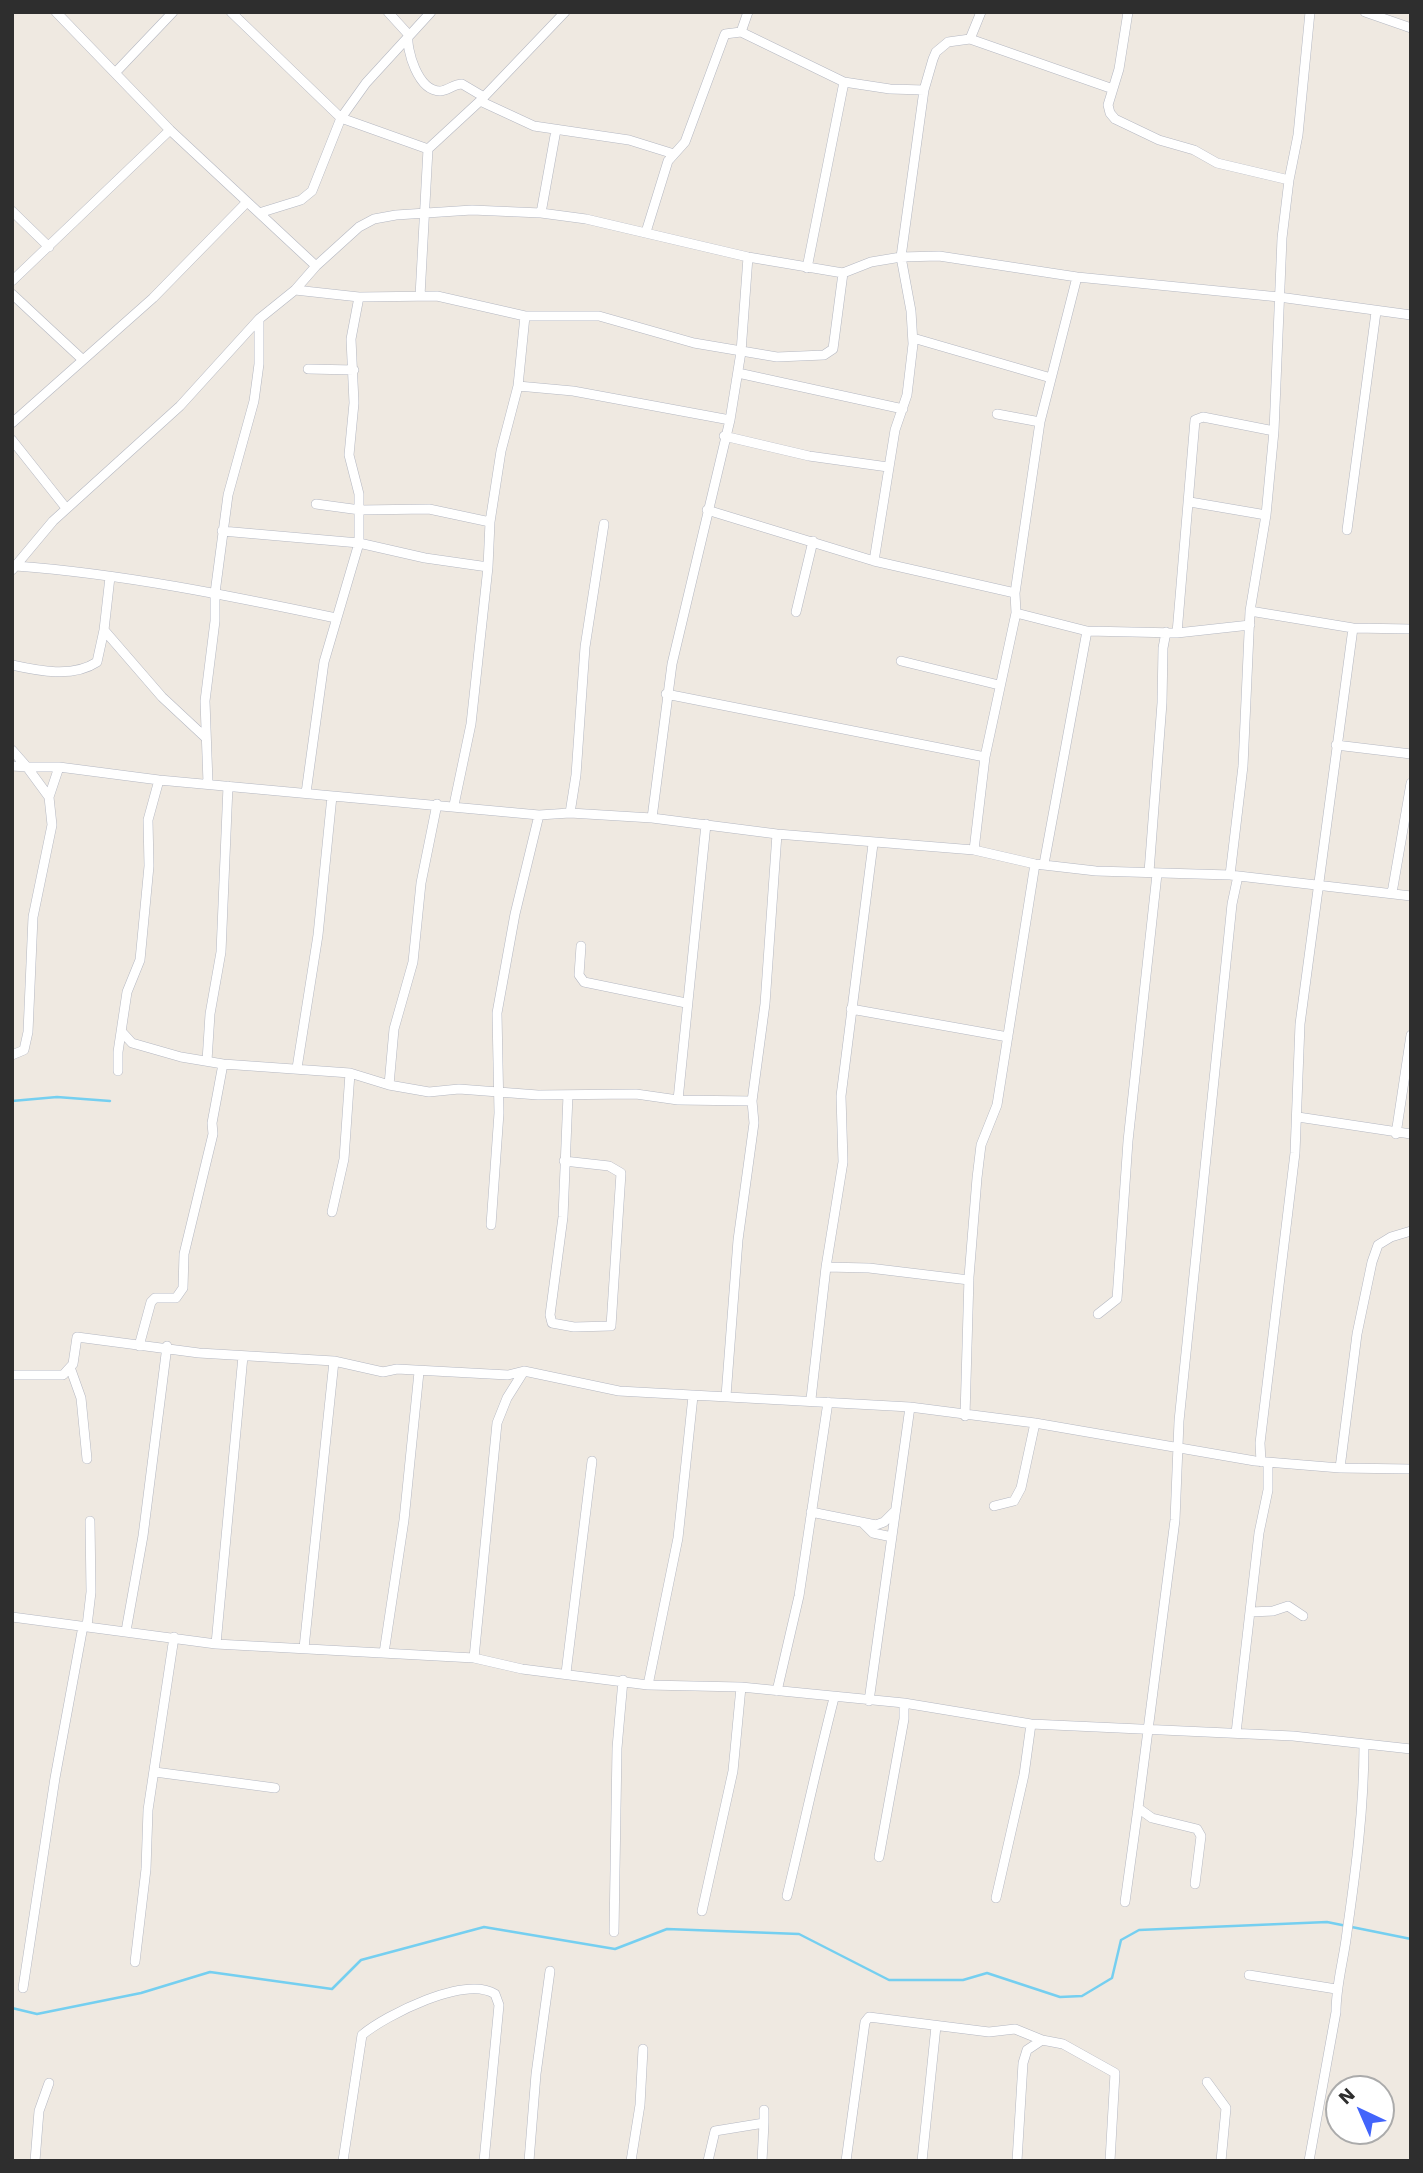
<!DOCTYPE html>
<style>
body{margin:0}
#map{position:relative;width:1423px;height:2173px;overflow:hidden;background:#efe9e1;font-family:"Work Sans",sans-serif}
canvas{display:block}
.frame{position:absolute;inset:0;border:14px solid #2e2e2e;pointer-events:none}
.north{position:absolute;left:1325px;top:2075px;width:70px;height:70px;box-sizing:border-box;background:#fff;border:2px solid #ababab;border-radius:50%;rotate:316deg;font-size:19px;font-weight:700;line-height:28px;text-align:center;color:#2e2e2e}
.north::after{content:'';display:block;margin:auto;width:24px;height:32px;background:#4264fb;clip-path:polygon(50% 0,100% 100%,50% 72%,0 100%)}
</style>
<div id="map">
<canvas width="1423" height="2173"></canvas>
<div class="frame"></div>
<div class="north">N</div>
</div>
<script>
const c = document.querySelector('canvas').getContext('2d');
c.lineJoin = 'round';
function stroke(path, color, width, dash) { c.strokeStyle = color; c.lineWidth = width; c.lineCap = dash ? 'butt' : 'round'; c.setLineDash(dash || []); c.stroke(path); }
const stream = new Path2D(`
 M12,1101l45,-4 53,4
 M12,2008l25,6 104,-21 69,-21 122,17 29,-29 123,-33 131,22 52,-20 132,5 90,46h74l24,-7 73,24 22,-1 30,-18 9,-38 18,-10 188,-8 84,17`);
const minor = new Path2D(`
 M56,12l114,118 146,136
 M231,12l110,106 87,31
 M388,12l20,22c-2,16 10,57 32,57 7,0 14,-7 22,-7l22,13
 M1128,12l-9,57 -11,36 2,8 5,6 44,21 35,10 23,13 72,17
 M1365,12l46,16
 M741,32l7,-20
 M970,39l11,-27
 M115,73l58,-61
 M480,101l54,25 95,14 45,14
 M12,211l37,36
 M259,213l42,-13 11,-9 29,-73 25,-35 65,-71
 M541,213l15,-83
 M646,232l22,-71 17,-19 40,-108 16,-2 103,50 46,7 34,1
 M807,268l37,-186
 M12,281l158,-151
 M295,290l64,7 78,-1 88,20h74l95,27 83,14 47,-2 9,-6 10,-76
 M12,294l71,66
 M420,296l8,-147 52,-48 85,-89
 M913,338l138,40
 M308,369l46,1
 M738,373l165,36
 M518,386l55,5 157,29
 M997,414l43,8
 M12,423l141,-125 93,-95
 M724,436l85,20 79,11
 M12,440l54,68
 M1190,502l76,13
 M316,504l44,6 69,-1 61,13
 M707,510l167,51 141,32
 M1347,530l29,-218
 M222,531l137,12 66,15 63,9
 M874,561l21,-131 12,-35 6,-51 -2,-33 -10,-54 23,-167 9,-31 3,-7 12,-10 22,-3 143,50
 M16,566c108,8 215,30 320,52
 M12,570l41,-49 127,-115 79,-87 36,-29 21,-24 43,-39 15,-8 22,-4 76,-5 69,3 45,6 162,38 95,16 28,-11 30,-5 38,-1 138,21 202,20 132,18
 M110,577l-6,53 58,67 44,41
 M1250,611l103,17 58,1
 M796,612l17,-71
 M1016,613l71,18 90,2 73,-8
 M1177,633l18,-213 8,-3 71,14
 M901,661l98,24
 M12,665c27,6 61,13 85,-3l7,-32
 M666,694l319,63
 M1336,745l75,9
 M12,750l15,17h32l100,13 380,35 31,-2 82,5 125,16 197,16 61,14 61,7 134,4 181,21
 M12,766l15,1 22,30
 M208,783l-3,-82 10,-80v-28l13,-98 26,-94 5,-37v-45
 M306,793l18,-131 35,-119v-49l-10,-39 5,-52 -3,-64 8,-42
 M454,805l17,-81 17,-157 2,-45 11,-71 17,-65 7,-70
 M570,813l6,-38 9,-128 19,-123
 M652,818l20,-154 58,-244 11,-68 7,-95
 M974,850l11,-93 31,-144 -1,-20 25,-171 37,-145
 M1044,864l43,-233
 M1149,872l13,-169 1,-55 3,-16
 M1230,875l13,-109 7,-155 16,-96 8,-84 8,-193 7,-58 9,-45 12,-123
 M1392,893l19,-110
 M581,946l-2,29 5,7 102,21
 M851,1009l157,28
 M122,1032l10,11 49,14 42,7 127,9 39,12 40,7 30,-3 79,6 98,-1 42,6 74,1
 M12,1055l12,-5 4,-18 5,-115 19,-92 -3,-28 10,-30
 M207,1061l3,-47 11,-62 7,-166
 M297,1068l21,-133 14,-139
 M118,1071v-19l9,-60 13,-32 9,-94 -1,-46 11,-40
 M389,1085l5,-56 19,-67 8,-79 16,-79
 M678,1100l28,-276
 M1298,1117l113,17
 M1396,1134l15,-99
 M564,1161l45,5 12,7 -10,153 -37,1 -22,-4 -2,-8 13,-98 5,-122
 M332,1212l12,-53 6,-86
 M491,1225l8,-112 -2,-100 18,-99 24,-99
 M826,1267l43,1 100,12
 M1098,1314l19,-15 11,-158 29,-267
 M139,1346l12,-44 4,-4h21l7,-10 1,-34 29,-120 -1,-11 11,-59
 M71,1370l10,28 6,61
 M12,1375h51l10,-11 4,-27 122,16 135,8 49,11 14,-3 111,6 16,-4 95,20 291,16 125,16 220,38 85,7 71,1
 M726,1396l12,-156 16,-117 -2,-22 13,-97 12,-170
 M811,1399l15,-132 17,-105 -2,-66 32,-252
 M965,1416l4,-139 8,-99 4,-33 16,-40 38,-241
 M1261,1462l-1,-19 35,-290 5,-129 53,-396
 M1340,1468l17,-134 15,-72 6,-17 13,-8 20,-6
 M994,1506l20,-5 7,-13 14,-65
 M811,1512l65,13 8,-3 10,-10
 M863,1523l10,10 19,4
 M1251,1612l22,-1 15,-5 15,10
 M12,1617l204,27 258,14 48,11 126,16 93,2 163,16 127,21 262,12 118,13
 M87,1626l4,-34 -1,-71
 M126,1631l17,-95 24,-190
 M216,1644l27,-288
 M304,1648l30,-287
 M384,1653l20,-133 15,-148
 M474,1658l23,-235 10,-25 17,-27
 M566,1673l26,-212
 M648,1685l30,-147 15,-142
 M777,1691l22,-95 29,-194
 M869,1701l41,-294
 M1236,1733l23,-200 9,-43v-27
 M155,1772l120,16
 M879,1857l25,-138v-16
 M1195,1884l6,-48 -4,-7 -45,-11 -14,-10 37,-288 4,-99 53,-517 6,-28
 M787,1896c16,-66 30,-132 47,-198
 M996,1898l28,-123 7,-51
 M1125,1902l13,-94
 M702,1911l31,-140 8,-84
 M614,1932l3,-184 6,-68
 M135,1962l11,-93 2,-59 26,-173
 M1249,1975l87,14
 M23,1988l32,-210 28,-152
 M1207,2082l19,26 -5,53
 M35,2161l4,-50 10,-28
 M343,2161l19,-126c24,-20 103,-60 133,-41l4,11 -15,156
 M529,2161l7,-87 14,-103
 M631,2161l9,-56 3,-56
 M708,2161l7,-30 49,-8v-13
 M762,2161l2,-38
 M846,2161l19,-139 4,-5 120,15 26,-3 27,11
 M922,2161l14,-135
 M1017,2161l6,-98 4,-13 15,-10 21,4 52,29 -5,88
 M1309,2161l27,-149c0,-28 8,-53 11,-80 9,-63 17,-124 17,-188`);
stroke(stream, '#75cff0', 2.5);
stroke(minor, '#b4b7c1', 10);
stroke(minor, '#fff', 9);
</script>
